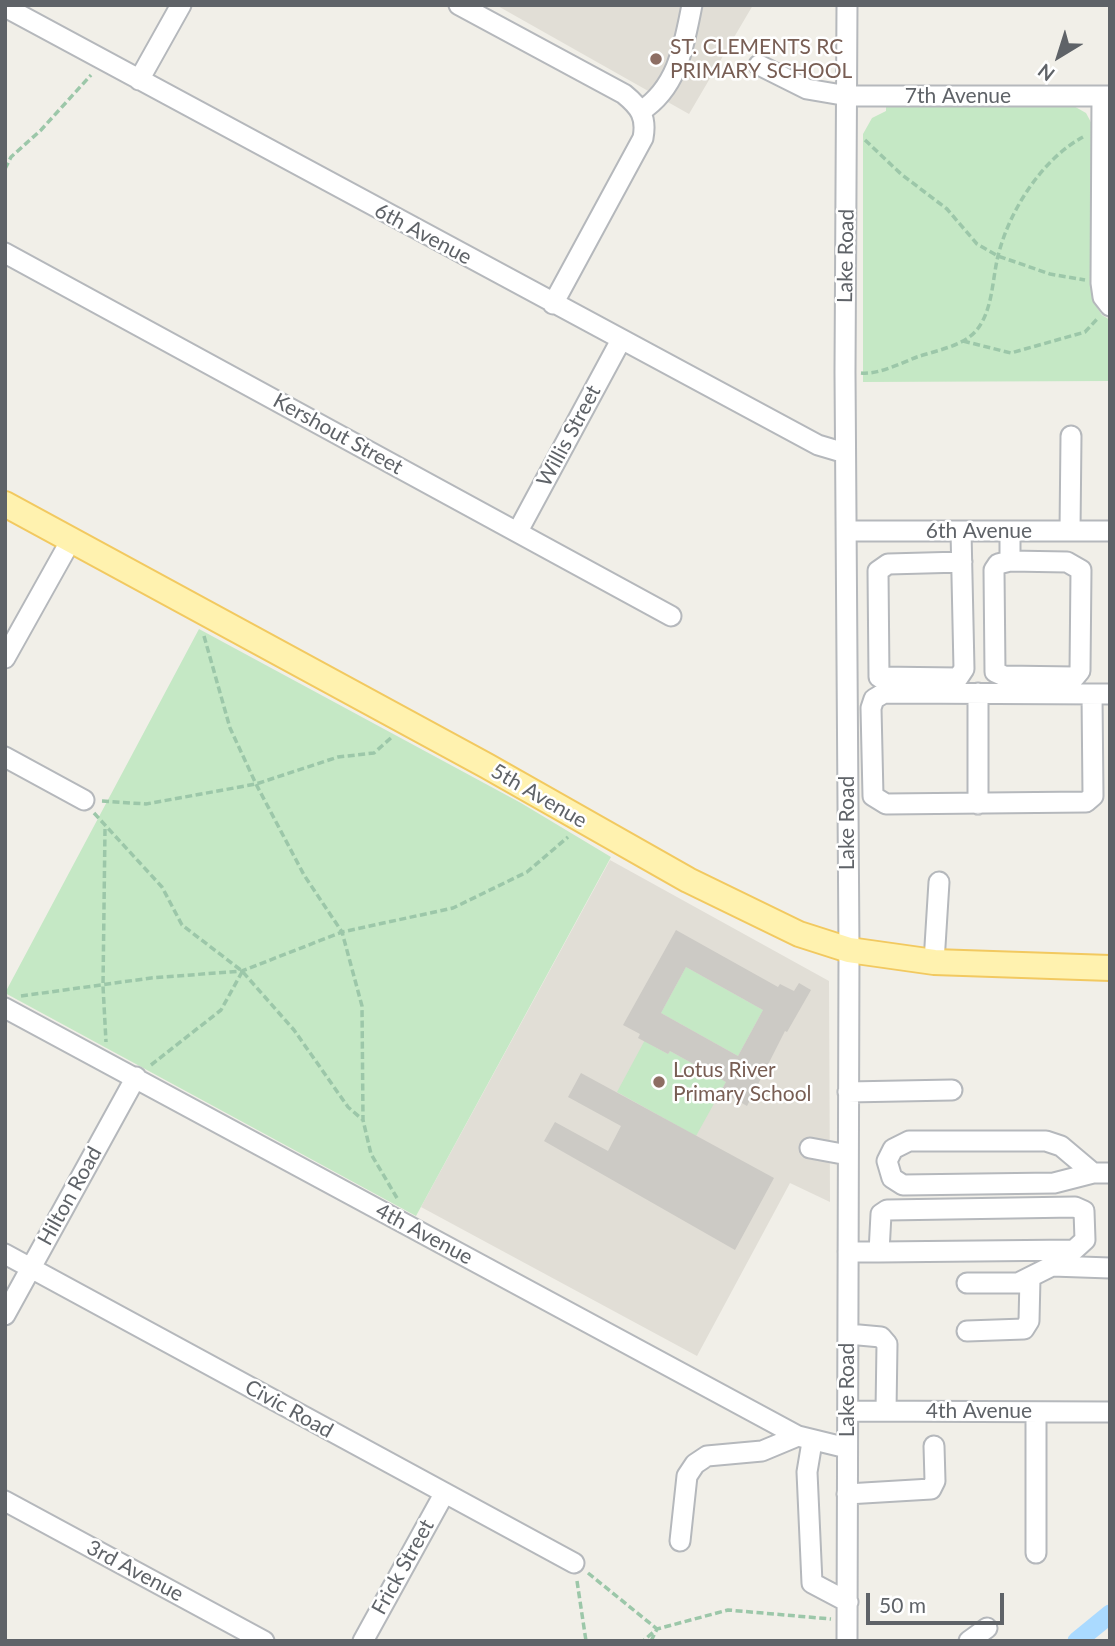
<!DOCTYPE html>
<style>
body{margin:0}
#map{position:relative;width:1115px;height:1646px;overflow:hidden;background:#f1efe8;font-family:Lato,sans-serif}
canvas{display:block}
.frame{position:absolute;inset:0;border:7px solid #5f6368;pointer-events:none}
.north{position:absolute;left:1024px;top:21px;width:70px;height:70px;-webkit-text-stroke:5px #fff;paint-order:stroke;rotate:218deg;font-size:19px;font-weight:700;line-height:28px;text-align:center;color:#5f6368}
.north::after{content:'';display:block;margin:auto;width:24px;height:32px;background:#5f6368;clip-path:polygon(50% 0,100% 100%,50% 72%,0 100%)}
.scale{position:absolute;left:866px;top:1593px;width:138px;height:32px;box-sizing:border-box;border:4px solid #5f6368;border-top:0;padding-left:9px;font-size:21px;line-height:24px;white-space:nowrap;color:#5f6368;-webkit-text-stroke:5px #fff;paint-order:stroke}
</style>
<div id="map">
<canvas width="1115" height="1646"></canvas>
<div class="frame"></div>
<div class="north">N</div>
<div class="scale">50 m</div>
</div>
<script>
const c = document.querySelector('canvas').getContext('2d');
c.lineJoin = 'round';
function paint(path, color) { c.fillStyle = color; c.fill(path, 'evenodd'); }
function stroke(path, color, width, dash) { c.strokeStyle = color; c.lineWidth = width; c.lineCap = dash ? 'butt' : 'round'; c.setLineDash(dash || []); c.stroke(path); }
function write(font, color, halo, rows, align = 'center') {
  c.font = font + ' Lato,sans-serif'; c.lineWidth = 5; c.setLineDash([]); c.textBaseline = 'middle'; c.strokeStyle = halo; c.fillStyle = color; for (const [text, x, y, turn = 0] of rows) {
    c.save(); c.translate(x, y); c.rotate((+turn || 0) * Math.PI / 180); c.textAlign = isNaN(turn) ? turn : align; if (halo) c.strokeText(text, 0, 0); c.fillText(text, 0, 0); c.restore();
  }
}
const education = new Path2D(`
 M496,5h257l-64,109z
 M610,860l219,121 1,221 -40,-19 -93,173 -276,-149z`);
const green = new Path2D(`
 M886,105h186l14,8 7,13v175l9,14 8,5v61l-247,1v-248l9,-16 14,-7z
 M199,629l322,174 90,54 -195,359 -411,-223z
 M686,967l77,43 -25,46 -77,-43z
 M646,1038l5,7 17,9 2,-3 56,31 -30,54 -79,-44z`);
const canal = new Path2D(`
 M1077,1641l33,-27`);
const building = new Path2D(`
 M676,930l102,57 2,-3 14,7 5,-8 12,7 -24,42 -2,-1 -38,75 -26,-15 5,-9 -56,-31 -2,3 -30,-16 2,-4 -17,-9zM686,967l77,43 -25,46 -77,-43z
 M581,1073l193,105 -39,72 -191,-109 11,-19 53,29 13,-25 -53,-29z`);
const path = new Path2D(`
 M865,140l36,34 46,35 30,35 21,12 52,18 35,6
 M5,169l6,-12 30,-27 50,-55
 M963,341l48,12 74,-21 13,-14
 M861,373c17,2 40,-10 56,-16 18,-6 45,-11 58,-25 18,-20 17,-52 23,-76 11,-45 44,-97 85,-119
 M204,636l26,92 26,56 48,91 38,57 20,74 1,114 8,34 26,44
 M102,801l44,3 110,-20 82,-27 36,-4 18,-16
 M94,813l68,74 20,38 60,46 52,59 54,77 15,13
 M105,829l-2,157 3,56
 M21,996l130,-18 91,-7 100,-39 111,-24 74,-36 41,-35
 M151,1065l70,-55 21,-38
 M588,1573l69,56 -14,12
 M577,1581l9,60
 M651,1641l6,-12 71,-19 103,9`);
const minor = new Path2D(`
 M459,5l165,89c16,13 23,23 19,44l-90,166
 M847,5l-2,367 4,578 -2,691
 M5,7l813,438 27,8
 M759,65l48,24 41,7h262
 M139,80l42,-75
 M1102,96l-1,187 2,14 7,9
 M641,111c37,-24 43,-66 51,-106
 M5,253l666,363
 M518,531l103,-191
 M848,531h262
 M961,531l3,138 -6,9 -79,-1 -1,-106 10,-7 74,-2
 M1010,531v30l57,1 14,8 -1,101 -5,6 -71,-1 -9,-4 -1,-102 4,-6 12,-3
 M1070,531l1,-95
 M5,658l66,-118
 M978,693v111
 M1092,694l1,102 -7,6 -200,2 -13,-8 -2,-88 3,-9 10,-6 226,1
 M5,757l79,43
 M934,962l5,-80
 M5,1008l793,428 49,12
 M848,1092l104,-2
 M810,1148l38,7
 M1093,1173l-32,-27 -15,-5h-137l-16,8 -6,12 5,17 11,7 151,-2 39,-10h17
 M848,1252h31l195,-2 11,-10 -1,-29 -9,-4 -188,3 -6,4 -2,38
 M5,1254l569,309
 M967,1283h51l34,-17 58,2
 M5,1315l131,-238
 M967,1331l57,-2 5,-8 1,-43
 M848,1334l33,3 6,7 -1,67
 M848,1411l262,1
 M1036,1412v141
 M812,1442l-5,30 5,111 36,19
 M847,1494l84,-5 4,-8 -1,-35
 M5,1501l259,140
 M680,1541l7,-65 8,-12 12,-8 55,-5 36,-15
 M363,1641l81,-147
 M969,1641l18,-13`);
const major = new Path2D(`
 M5,504l482,262 201,114 111,54 50,16 85,12 176,6`);
const markers = [
 [656,59,7,"#8d6e63"],
 [659,1082,7,"#8d6e63"]
];
const educationNames = [
 ["ST. CLEMENTS RC",670,47],
 ["PRIMARY SCHOOL",670,71],
 ["Lotus River",673,1070],
 ["Primary School",673,1094]
];
const streetNames = [
 ["7th Avenue",958,96],
 ["6th Avenue",423,234,28],
 ["Lake Road",846,256,-89],
 ["Kershout Street",338,434,29],
 ["Willis Street",569,436,-62],
 ["6th Avenue",979,531],
 ["5th Avenue",539,796,30],
 ["Lake Road",847,823,-90],
 ["Hilton Road",70,1196,-61],
 ["4th Avenue",424,1234,28],
 ["Lake Road",847,1390,-90],
 ["Civic Road",289,1409,29],
 ["4th Avenue",979,1411],
 ["Frick Street",403,1567,-61],
 ["3rd Avenue",135,1571,28]
];
paint(education, '#e1ded6');
paint(green, '#c5e8c5');
stroke(canal, '#aadaff', 19);
paint(building, '#cccac5');
stroke(minor, '#b5b8bc', 23);
stroke(major, '#f2c960', 28);
stroke(path, '#9cc7a9', 3.5, [7, 3.5]);
stroke(minor, '#fff', 19);
stroke(major, '#fff2af', 24);
for (const [x, y, r, color] of markers) { const dot = new Path2D(); dot.arc(x, y, r, 0, 2 * Math.PI); c.fillStyle = color; c.fill(dot); stroke(dot, '#fff', 2.5); }
write('21px', '#785e54', '#fff', educationNames, 'left');
write('21px', '#5f6368', '#fff', streetNames);
</script>
